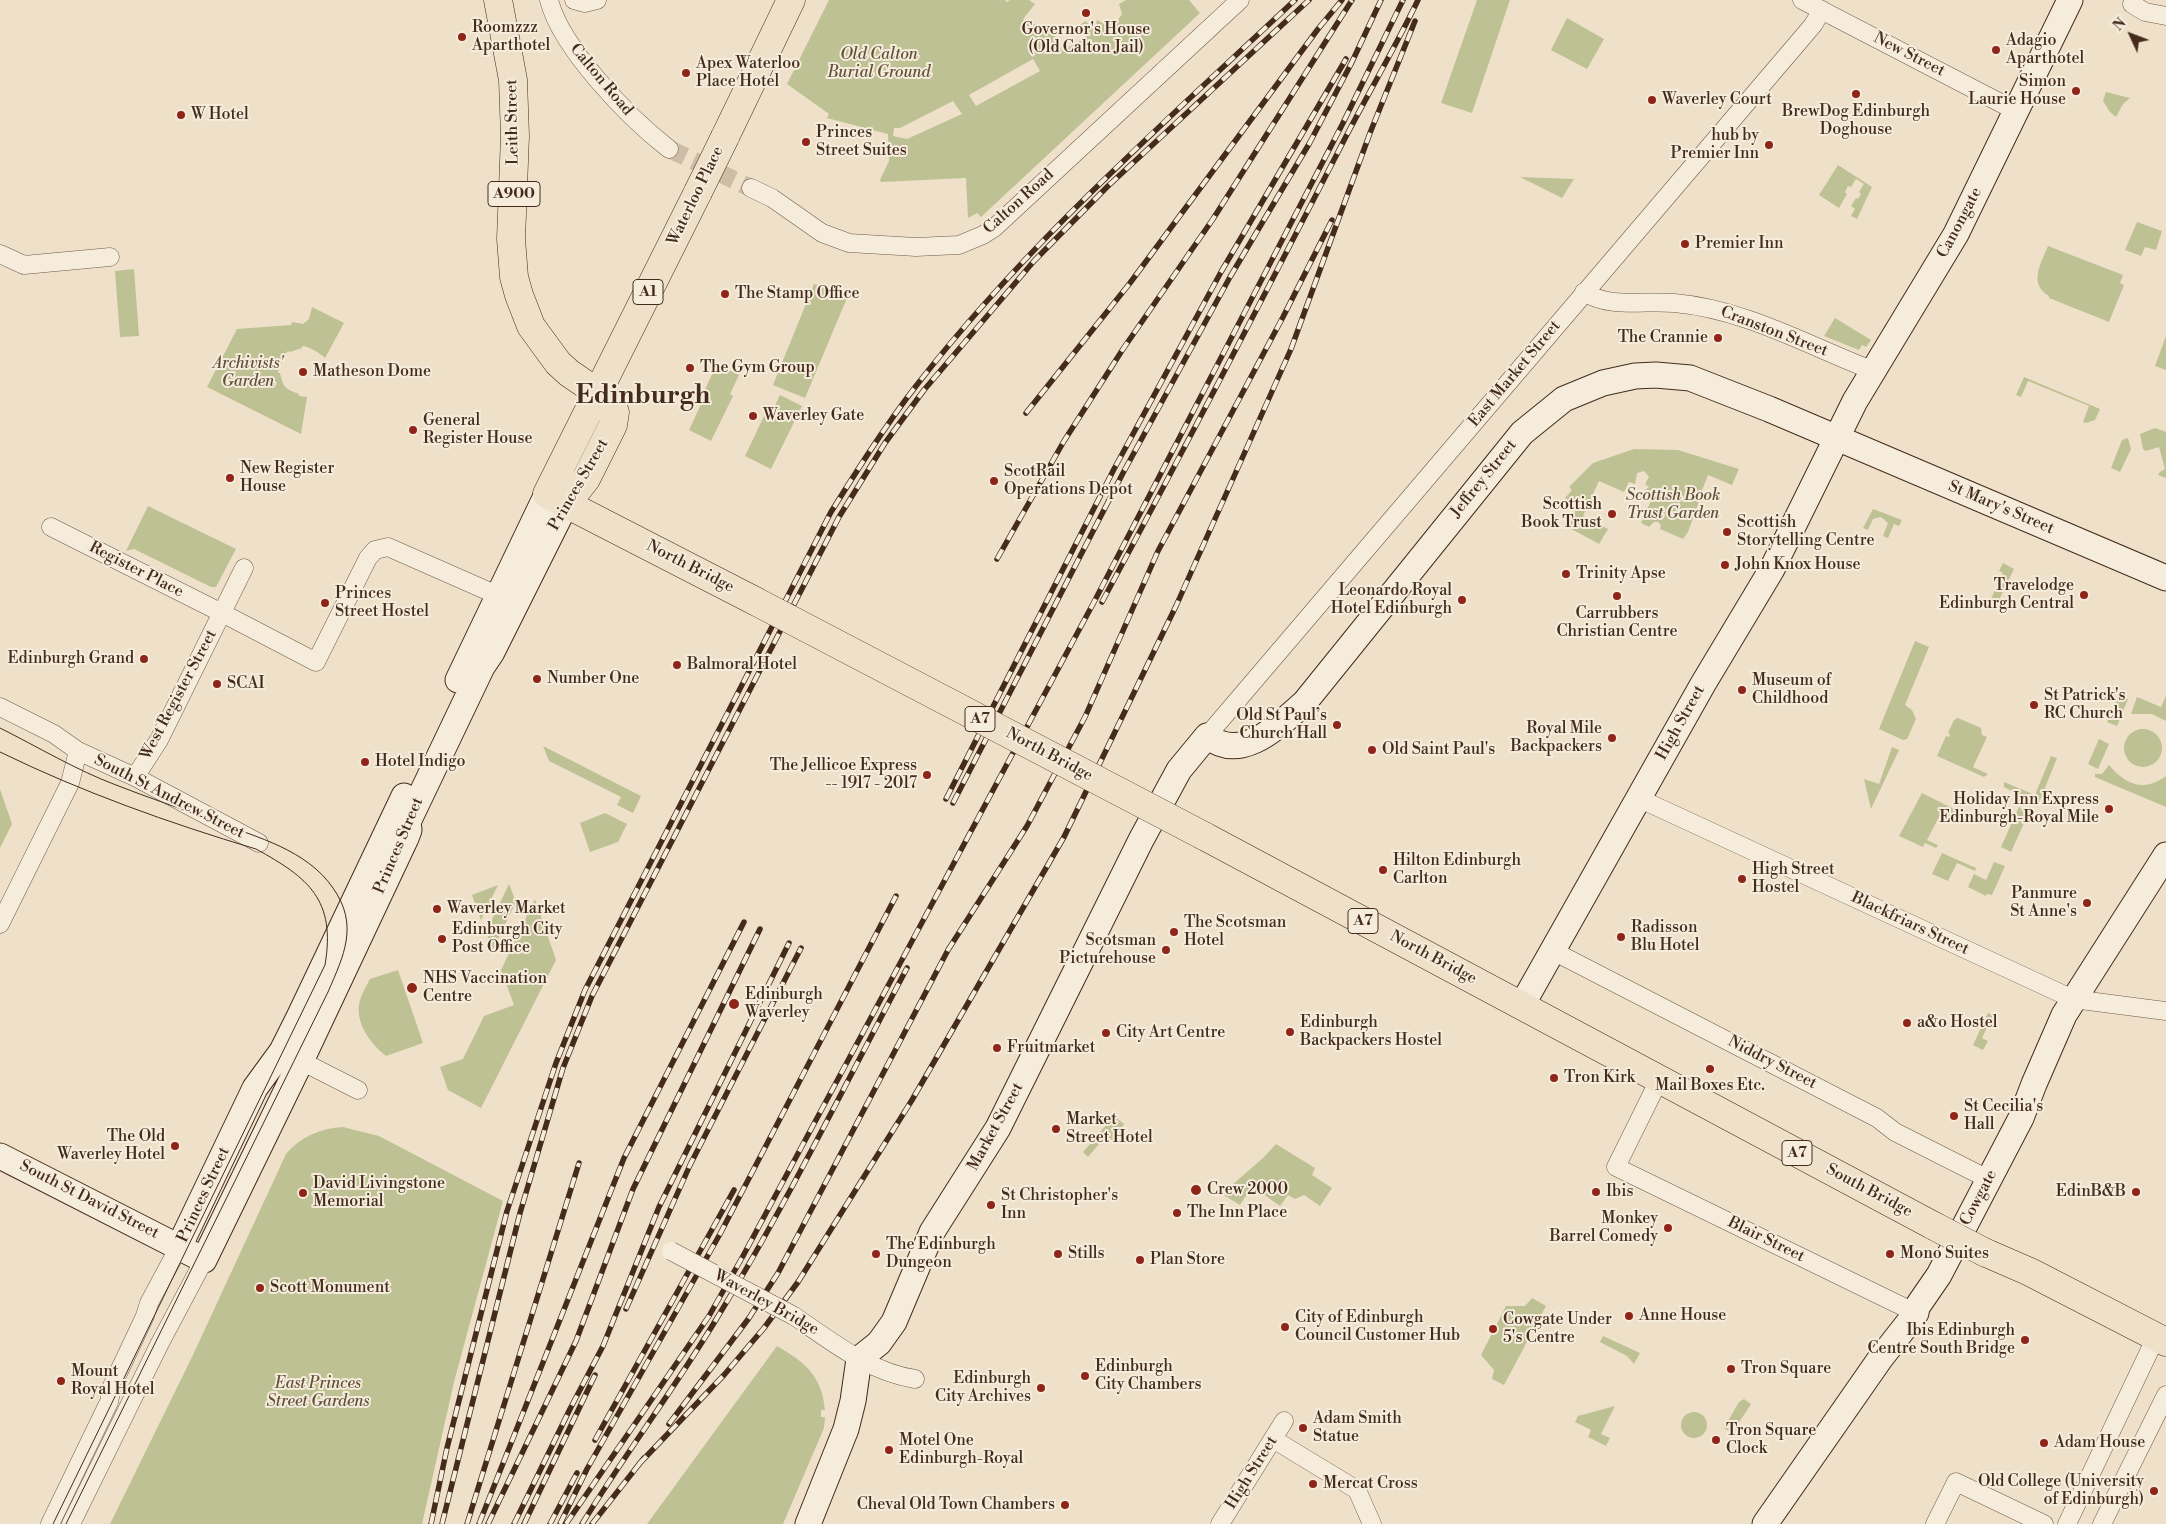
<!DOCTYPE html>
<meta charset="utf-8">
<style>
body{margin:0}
#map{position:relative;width:2166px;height:1524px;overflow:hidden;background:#efe1c9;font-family:"Libre Bodoni",serif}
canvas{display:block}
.north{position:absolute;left:2106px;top:10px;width:50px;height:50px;-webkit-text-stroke:4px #f5ecdc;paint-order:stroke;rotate:313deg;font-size:14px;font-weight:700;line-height:20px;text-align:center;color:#442b1b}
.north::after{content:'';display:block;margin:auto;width:18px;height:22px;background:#442b1b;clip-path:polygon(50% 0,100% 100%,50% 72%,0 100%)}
</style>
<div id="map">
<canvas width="2166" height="1524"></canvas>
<div class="north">N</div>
</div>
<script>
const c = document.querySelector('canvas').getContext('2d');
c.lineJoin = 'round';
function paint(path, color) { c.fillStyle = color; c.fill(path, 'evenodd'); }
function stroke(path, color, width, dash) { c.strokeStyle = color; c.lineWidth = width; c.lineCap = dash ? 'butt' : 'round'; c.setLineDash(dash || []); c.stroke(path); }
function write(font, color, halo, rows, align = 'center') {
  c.font = font + ' "Libre Bodoni",serif'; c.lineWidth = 4; c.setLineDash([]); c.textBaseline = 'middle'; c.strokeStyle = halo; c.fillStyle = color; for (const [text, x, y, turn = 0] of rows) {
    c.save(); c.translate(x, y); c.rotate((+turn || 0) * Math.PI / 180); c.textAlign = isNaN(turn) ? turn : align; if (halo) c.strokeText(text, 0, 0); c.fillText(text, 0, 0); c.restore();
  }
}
const green = new Path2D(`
 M829,0h176l2,2 3,-2h19l6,4 -12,15 30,13 9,19 25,-14 -13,-9 12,-7 5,6 5,-2 1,-5 9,5 9,-1 7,-10 -3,-10 7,-4h63l11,13 -219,204 -4,-4 -9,5 -2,-40 -85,4 -1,-2 9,-19 -1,-27 -61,-16 2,-4 -42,-30zM1033,59l7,12 -64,35 -7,-11zM953,101l9,13 -55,25 -14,-3 1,-8h6z
 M1477,0h33l-38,113 -31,-10z
 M1567,18l37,21 -17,30 -36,-19z
 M2106,92l24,6 -7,6 -7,13 -6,-5 -7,-11z
 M1838,165l34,22 -15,32 -6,-3 4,-7 -4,-3 5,-8 2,1 3,-5 -2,-2 5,-8 -8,-5 -5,8 -3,-1 -3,6 2,2 -8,14 -20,-13z
 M1520,177l54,2 -12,19z
 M2137,222l25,9 -6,19 -11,-3 -4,9 -16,-6z
 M2048,246l75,29 -3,8 4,2 -15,37 -60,-24v-2c-21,-12 -8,-33 -1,-50z
 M134,269l5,67 -19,1 -5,-66z
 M814,284l33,14 -42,100 -32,-13z
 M312,307l32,16 -19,35c-5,-5 -15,-11 -23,-12v2l-12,4 -2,-1 -4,4 1,2 -6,11 -1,5h2c3,15 6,16 19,21v2l8,1 -6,37 -94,-47 30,-58 54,-4 1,-3 11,2 6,-5z
 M1835,318l36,22 -5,7 -4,-2 -3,5 -35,-14z
 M2166,336v34l-11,-4z
 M717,364l22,11 -9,19 3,2 -22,45 -22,-11 14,-30 -2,-2z
 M2024,377l76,32 -5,11 -9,3 -3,-1 6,-16 -61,-25 -7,16 -5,-2z
 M780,395l22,11 -31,63 -26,-13 21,-44 5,2z
 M2155,428l11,4v46l-8,-3 2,-3 5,-3 -6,-22 -13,4 -3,-2 -3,-15z
 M2128,438l3,11 -11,23 -9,-4 11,-28z
 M1634,449l44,1 61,19 -7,16 -24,-10 -7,18 -7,3v4l5,2 -11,30 -5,7 -23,-10 1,-4 -3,-3h-4l-5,5 -8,-4 10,-22 -8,-5v-4l6,-5 -4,-3 4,-7 -5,-6 -7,2 -2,11 -6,-2 -5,10 -25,-11 -16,35 25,13 -9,15 -35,-19 11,-13 1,-5 -11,-9 7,-8 -3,-3 24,-24z
 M148,506l88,43 -20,38h-5l-77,-38 -8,2z
 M1873,509l29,11 -3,6 -5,-2 -6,14 -5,-2 5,-13 -7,-6 -8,2 -5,11 -5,-2z
 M2003,563l11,6 -19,39 -7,-3 15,-32 -4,-2z
 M1915,641l14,6 -24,58 7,5 4,9 -9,20 -4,1 -24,-11z
 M2119,694l9,5 -11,27 -10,-4z
 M2166,696v25l-14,-7h-21l6,-17 24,10z
 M1958,718l23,10 1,7 5,2 -14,30 15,7 -4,3 -47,-21 9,-20 3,1 1,-3 -2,-1 6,-13z
 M2124 748a19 19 0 1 1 38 0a19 19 0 1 1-38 0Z
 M2099,739l10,5 -11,25 -10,-5z
 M543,746l98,50 -8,17 -16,-8 4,-8 -72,-36z
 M1892,747l7,3 -28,59 -7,-30 15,5z
 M2051,756l6,2 -19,47 -34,-18v-5l31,13z
 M2109,765c16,19 34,28 57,11v31l-71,-30v-3h7z
 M0,789l12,35 -12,24z
 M1922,793l34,17 -5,10 -10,-7 -14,27 11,5 -2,3 -11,-5 -2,4 -24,-11z
 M2019,807l10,5 -18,40 -10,-5z
 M605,813l22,11 -9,18 -28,10 -10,-29z
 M1942,853l34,15 -1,3 -18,-8 -9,18 -16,-7z
 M1994,862l11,4 -13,29 -5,-1 -1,2 -18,-9 6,-13 12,6z
 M509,884l7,18 -23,47 -7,-17z
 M498,885l-17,35 -9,-25z
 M535,899l21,61 -75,148 -33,-18 -8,-23 23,-8 21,-43 30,-11 -13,-35z
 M398,970l25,73 -37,13c-14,-11 -30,-31 -27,-51 1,-9 7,-18 11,-26z
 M1988,1013l5,2 -11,23 6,3 -5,9 -10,-5z
 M1114,1116l10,8 -11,20 -8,-7 -17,20 -5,-5z
 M343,1127l36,9 124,65 -49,181 -32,142h-312l82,-167 94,-203c14,-17 35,-26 57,-27z
 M1276,1144l39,24 -3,7 20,13 -12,18 -16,-11 -9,4 -7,-4 -8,11 -24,-17 -7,2 -9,14 -18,-11 42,-37z
 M1532,1298l14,8 -42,79 -12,-6 2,-9 -13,-15 25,-49h19z
 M1603,1336l37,17 -6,11 -7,-8 -27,-14z
 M777,1346c28,16 45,30 48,64h-4v7h4l-1,11 -41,96h-136z
 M1744,1399l7,5 -19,29 -8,-5 15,-26z
 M1615,1406l-14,28 9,4 -4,8 -18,-9 3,-7 -16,-8 3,-6z
 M1681 1425a13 13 0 1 1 26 0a13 13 0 1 1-26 0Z`);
const streetTunnel = new Path2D(`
 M669,149l82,39`);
const street = new Path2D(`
 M549,0c12,48 80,118 120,149
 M574,0l11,3 12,-3
 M1802,0l214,111
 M2132,4l13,8 21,4
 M751,188l21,10 50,35 27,10 67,4 43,-2 24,-10 11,-7 246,-228
 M0,254l24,11 86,-8
 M1584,292c26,17 61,8 90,11 71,6 135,43 200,68
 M51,527l171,86 94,49 52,-104 7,-8 13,-3 109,48
 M0,707l54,27 24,17 57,26 124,66
 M1207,736l606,-711 9,-15
 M135,777l24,-37 85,-172
 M1638,798l435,201 93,12
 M0,924l70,-141 8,-32
 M1553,951l324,167 18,14 93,47
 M301,1061l57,29
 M1659,1080l-43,87 300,146
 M794,1316c37,25 75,56 121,63
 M1273,1439l84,51 15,34
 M50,1524l59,-122 3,-16 33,-70 4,-13 30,-56
 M71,1524l88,-179 45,-85
 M1220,1524l64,-103
 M1935,1524l21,-42 88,42
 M2067,1524l89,-187
 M2102,1524l64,-129`);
const secondary = new Path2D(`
 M458,680l89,-186
 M1522,1005l181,-321 69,-115 83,-168 101,-167 114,-234
 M0,1156l204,104 97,-199 105,-223 3,-8 -1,-8 74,-155 10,-15 74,-148
 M179,1247l76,-159 27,-37 17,-34 105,-221
 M808,1524l38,-95 7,-28 6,-42 20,-16 15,-21 38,-90 66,-104 143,-288 38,-70 28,-34c35,28 72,-11 98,-34l217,-269 42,-34 39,-16 32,-7 21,-1 34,3 79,31 397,169
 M1765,1524l115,-165 36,-46 1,-6 22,-32 82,-157 13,-34 30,-69 102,-160`);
const primary = new Path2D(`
 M498,0l15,80 2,56 -4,103 3,38 5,18 12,31 27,37 11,10 38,26 8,13 -2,13 -27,54 -20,25
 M725,137l66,-137
 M698,192l-151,302 208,107
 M1204,836l730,390
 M1984,1252l46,20 136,70`);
const tram = new Path2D(`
 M0,728c38,19 76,42 116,57 33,13 67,24 100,37 41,15 91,28 117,66 26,37 11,67 -5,104l-262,532
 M0,752c82,40 169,71 256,97 53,29 80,51 69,116l-272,559`);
const rail = new Path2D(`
 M1026,413l104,-130 188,-254 24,-29
 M997,559l67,-118 59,-92 90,-130 139,-219
 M1102,602c80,-149 158,-298 235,-448 26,-52 56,-102 81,-154
 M946,799l168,-330 107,-197 125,-213
 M953,803l170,-330 107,-196 79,-133 42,-80 30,-64
 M626,1309l64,-144 111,-217
 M669,1424l80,-106 29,-45 170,-323 79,-124 58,-109 73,-166 125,-234 49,-97
 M595,1440l139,-250
 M639,1464l85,-89 40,-47 34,-46 114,-182 152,-263 112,-231 115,-257 79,-216 45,-112
 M431,1524l16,-76 60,-237 49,-148 29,-73 246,-478c27,-43 54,-86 85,-126 111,-143 248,-263 379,-386
 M442,1524l78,-311 43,-145 29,-72 247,-479 46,-74 39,-53 110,-129 74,-75 201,-186
 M467,1524l112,-361
 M479,1524l145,-366 120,-236
 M488,1524l88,-183 57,-152 127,-260
 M514,1524l56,-115 33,-63 56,-139 130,-264
 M524,1524l71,-149
 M550,1524l27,-51
 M560,1524l27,-55 133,-235 176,-338
 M566,1524l143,-208 34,-60 351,-654 248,-477 61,-125
 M582,1524c43,-70 93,-136 135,-206 69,-113 128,-233 190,-350
 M592,1524l52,-66`);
const streetBridge = new Path2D(`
 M671,1251l123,65`);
const primaryBridge = new Path2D(`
 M698,192l27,-55
 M755,601l449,235
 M1934,1226l50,26`);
const markers = [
 [1086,13,5,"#8f2418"],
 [462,37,5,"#8f2418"],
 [1996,50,5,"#8f2418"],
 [686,73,5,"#8f2418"],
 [2076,91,5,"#8f2418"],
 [1856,94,5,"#8f2418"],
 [1652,100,5,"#8f2418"],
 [181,115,5,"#8f2418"],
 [806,142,5,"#8f2418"],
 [1769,145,5,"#8f2418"],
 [1685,244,5,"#8f2418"],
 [725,294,5,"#8f2418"],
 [1718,338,5,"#8f2418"],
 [690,368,5,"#8f2418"],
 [303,372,5,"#8f2418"],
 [753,416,5,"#8f2418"],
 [413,430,5,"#8f2418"],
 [230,478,5,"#8f2418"],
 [994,481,5,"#8f2418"],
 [1612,514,5,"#8f2418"],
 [1727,532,5,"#8f2418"],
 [1725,565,5,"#8f2418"],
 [1566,574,5,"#8f2418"],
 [2084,595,5,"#8f2418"],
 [1617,596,5,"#8f2418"],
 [1462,600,5,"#8f2418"],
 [325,603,5,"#8f2418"],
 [144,659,5,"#8f2418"],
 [677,665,5,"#8f2418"],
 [537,679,5,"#8f2418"],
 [217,684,5,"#8f2418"],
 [1742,690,5,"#8f2418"],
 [2034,705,5,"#8f2418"],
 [1337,725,5,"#8f2418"],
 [1612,738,5,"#8f2418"],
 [1372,750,5,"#8f2418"],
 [365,762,5,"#8f2418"],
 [927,775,5,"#8f2418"],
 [2109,809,5,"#8f2418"],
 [1383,870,5,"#8f2418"],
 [1742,879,5,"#8f2418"],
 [2087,903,5,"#8f2418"],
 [437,909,5,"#8f2418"],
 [1174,932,5,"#8f2418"],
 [1621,937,5,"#8f2418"],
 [442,939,5,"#8f2418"],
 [1166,950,5,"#8f2418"],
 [412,988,6,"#8f2418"],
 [734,1004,6,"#8f2418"],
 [1907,1023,5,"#8f2418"],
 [1290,1032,5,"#8f2418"],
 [1106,1033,5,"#8f2418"],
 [997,1048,5,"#8f2418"],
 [1710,1069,5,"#8f2418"],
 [1554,1078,5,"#8f2418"],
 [1954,1116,5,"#8f2418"],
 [1056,1129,5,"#8f2418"],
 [175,1146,5,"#8f2418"],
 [1196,1190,6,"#8f2418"],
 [1596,1192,5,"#8f2418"],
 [2136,1192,5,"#8f2418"],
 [303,1193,5,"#8f2418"],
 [991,1205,5,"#8f2418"],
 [1177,1213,5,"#8f2418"],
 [1668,1228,5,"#8f2418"],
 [876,1254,5,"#8f2418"],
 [1058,1254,5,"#8f2418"],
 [1890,1254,5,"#8f2418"],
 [1140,1260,5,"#8f2418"],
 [260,1288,5,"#8f2418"],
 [1629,1316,5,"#8f2418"],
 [1285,1327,5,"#8f2418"],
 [1493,1329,5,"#8f2418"],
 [2025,1340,5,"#8f2418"],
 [1731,1369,5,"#8f2418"],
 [1085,1376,5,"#8f2418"],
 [61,1381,5,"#8f2418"],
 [1041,1388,5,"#8f2418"],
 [1303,1428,5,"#8f2418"],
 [1716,1440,5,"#8f2418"],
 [2044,1443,5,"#8f2418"],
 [889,1450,5,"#8f2418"],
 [1313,1484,5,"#8f2418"],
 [2154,1491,5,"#8f2418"],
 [1065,1505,5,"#8f2418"]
];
const shields = [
 [514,194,52],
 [648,292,30],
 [980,719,30],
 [1363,921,30],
 [1797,1153,30]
];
const shieldNames = [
 ["A900",514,194],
 ["A1",648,292],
 ["A7",980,719],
 ["A7",1363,921],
 ["A7",1797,1153]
];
const poiNames = [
 ["Roomzzz",472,28],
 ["Aparthotel",472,46],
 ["Governor's House",1086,30,"center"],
 ["(Old Calton Jail)",1086,48,"center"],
 ["Adagio",2006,41],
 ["Aparthotel",2006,59],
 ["Apex Waterloo",696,64],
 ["Place Hotel",696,82],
 ["Simon",2066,82,"right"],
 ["Laurie House",2066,100,"right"],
 ["Waverley Court",1662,100],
 ["BrewDog Edinburgh",1856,112,"center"],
 ["Doghouse",1856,130,"center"],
 ["W Hotel",191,115],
 ["Princes",816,133],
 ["Street Suites",816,151],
 ["hub by",1759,136,"right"],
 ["Premier Inn",1759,154,"right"],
 ["Premier Inn",1695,244],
 ["The Stamp Office",735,294],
 ["The Crannie",1708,338,"right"],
 ["The Gym Group",700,368],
 ["Matheson Dome",313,372],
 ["Waverley Gate",763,416],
 ["General",423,421],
 ["Register House",423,439],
 ["New Register",240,469],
 ["House",240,487],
 ["ScotRail",1004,472],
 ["Operations Depot",1004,490],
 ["Scottish",1602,505,"right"],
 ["Book Trust",1602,523,"right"],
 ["Scottish",1737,523],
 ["Storytelling Centre",1737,541],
 ["John Knox House",1735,565],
 ["Trinity Apse",1576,574],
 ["Travelodge",2074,586,"right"],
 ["Edinburgh Central",2074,604,"right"],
 ["Leonardo Royal",1452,591,"right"],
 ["Hotel Edinburgh",1452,609,"right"],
 ["Princes",335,594],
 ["Street Hostel",335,612],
 ["Carrubbers",1617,614,"center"],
 ["Christian Centre",1617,632,"center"],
 ["Edinburgh Grand",134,659,"right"],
 ["Balmoral Hotel",687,665],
 ["Number One",547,679],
 ["Museum of",1752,681],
 ["Childhood",1752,699],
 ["SCAI",227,684],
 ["St Patrick's",2044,696],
 ["RC Church",2044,714],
 ["Old St Paul’s",1327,716,"right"],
 ["Church Hall",1327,734,"right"],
 ["Royal Mile",1602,729,"right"],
 ["Backpackers",1602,747,"right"],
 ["Old Saint Paul's",1382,750],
 ["Hotel Indigo",375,762],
 ["The Jellicoe Express",917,766,"right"],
 ["-- 1917 - 2017",917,784,"right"],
 ["Holiday Inn Express",2099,800,"right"],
 ["Edinburgh-Royal Mile",2099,818,"right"],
 ["Hilton Edinburgh",1393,861],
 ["Carlton",1393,879],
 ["High Street",1752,870],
 ["Hostel",1752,888],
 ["Panmure",2077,894,"right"],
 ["St Anne's",2077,912,"right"],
 ["Waverley Market",447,909],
 ["The Scotsman",1184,923],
 ["Hotel",1184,941],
 ["Radisson",1631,928],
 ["Blu Hotel",1631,946],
 ["Edinburgh City",452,930],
 ["Post Office",452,948],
 ["Scotsman",1156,941,"right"],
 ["Picturehouse",1156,959,"right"],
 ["NHS Vaccination",423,979],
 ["Centre",423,997],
 ["Edinburgh",745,995],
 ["Waverley",745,1013],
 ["Edinburgh",1300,1023],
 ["Backpackers Hostel",1300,1041],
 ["a&o Hostel",1917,1023],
 ["City Art Centre",1116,1033],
 ["Fruitmarket",1007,1048],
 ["Tron Kirk",1564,1078],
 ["Mail Boxes Etc.",1710,1086,"center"],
 ["St Cecilia's",1964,1107],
 ["Hall",1964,1125],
 ["Market",1066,1120],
 ["Street Hotel",1066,1138],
 ["The Old",165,1137,"right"],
 ["Waverley Hotel",165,1155,"right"],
 ["David Livingstone",313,1184],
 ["Memorial",313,1202],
 ["Crew 2000",1207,1190],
 ["Ibis",1606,1192],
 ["EdinB&B",2126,1192,"right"],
 ["St Christopher's",1001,1196],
 ["Inn",1001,1214],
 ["The Inn Place",1187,1213],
 ["Monkey",1658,1219,"right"],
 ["Barrel Comedy",1658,1237,"right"],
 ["The Edinburgh",886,1245],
 ["Dungeon",886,1263],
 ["Stills",1068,1254],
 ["Mono Suites",1900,1254],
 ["Plan Store",1150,1260],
 ["Scott Monument",270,1288],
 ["Anne House",1639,1316],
 ["City of Edinburgh",1295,1318],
 ["Council Customer Hub",1295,1336],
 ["Cowgate Under",1503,1320],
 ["5's Centre",1503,1338],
 ["Ibis Edinburgh",2015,1331,"right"],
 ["Centre South Bridge",2015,1349,"right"],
 ["Edinburgh",1095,1367],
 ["City Chambers",1095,1385],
 ["Tron Square",1741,1369],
 ["Mount",71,1372],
 ["Royal Hotel",71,1390],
 ["Edinburgh",1031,1379,"right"],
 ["City Archives",1031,1397,"right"],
 ["Adam Smith",1313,1419],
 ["Statue",1313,1437],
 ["Tron Square",1726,1431],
 ["Clock",1726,1449],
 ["Motel One",899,1441],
 ["Edinburgh-Royal",899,1459],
 ["Adam House",2054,1443],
 ["Old College (University",2144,1482,"right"],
 ["of Edinburgh)",2144,1500,"right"],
 ["Mercat Cross",1323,1484],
 ["Cheval Old Town Chambers",1055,1505,"right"]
];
const parkNames = [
 ["Old Calton",879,55],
 ["Burial Ground",879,73],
 ["Archivists'",248,364],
 ["Garden",248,382],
 ["Scottish Book",1673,496],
 ["Trust Garden",1673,514],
 ["East Princes",318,1384],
 ["Street Gardens",318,1402]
];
const streetNames = [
 ["New Street",1909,55,27],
 ["Calton Road",601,80,50],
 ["Leith Street",513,122,-91],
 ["Waterloo Place",696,196,-64],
 ["Calton Road",1019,202,-42],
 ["Canongate",1960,223,-62],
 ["Cranston Street",1774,332,21],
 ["East Market Street",1515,374,-50],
 ["Jeffrey Street",1484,479,-51],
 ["Princes Street",579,485,-60],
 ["St Mary's Street",2001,508,23],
 ["North Bridge",690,567,27],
 ["Register Place",136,570,27],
 ["West Register Street",179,695,-62],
 ["High Street",1681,723,-61],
 ["North Bridge",1049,755,28],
 ["South St Andrew Street",169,797,27],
 ["Princes Street",399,846,-67],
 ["Blackfriars Street",1910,924,25],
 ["North Bridge",1433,958,28],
 ["Niddry Street",1772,1063,27],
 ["Market Street",996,1127,-61],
 ["South Bridge",1869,1191,28],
 ["Princes Street",204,1195,-65],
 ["Cowgate",1979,1198,-62],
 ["South St David Street",89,1200,27],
 ["Blair Street",1766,1240,26],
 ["Waverley Bridge",766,1303,29],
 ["High Street",1252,1473,-58]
];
const townNames = [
 ["Edinburgh",643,397]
];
paint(green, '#bec193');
stroke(streetTunnel, '#cdbda6', 18, [18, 9]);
stroke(street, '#6f5846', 19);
stroke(secondary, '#442b1b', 27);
stroke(primary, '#442b1b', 29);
stroke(street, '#f5ecdc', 18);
stroke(secondary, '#f5ecdc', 25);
stroke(primary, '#efe1c9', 28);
stroke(tram, '#442b1b', 1);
stroke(rail, '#442b1b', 5.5);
stroke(rail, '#f5ecdc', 4, [11]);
stroke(streetBridge, '#6f5846', 19, []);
stroke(primaryBridge, '#442b1b', 29, []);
stroke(streetBridge, '#f5ecdc', 18);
stroke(primaryBridge, '#efe1c9', 28);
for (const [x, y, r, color] of markers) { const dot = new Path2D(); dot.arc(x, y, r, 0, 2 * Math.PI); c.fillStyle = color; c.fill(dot); stroke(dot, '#f5ecdc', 2); }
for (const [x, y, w] of shields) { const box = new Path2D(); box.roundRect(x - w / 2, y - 12.5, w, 25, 4); c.fillStyle = '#f5ecdc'; c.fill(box); stroke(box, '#442b1b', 1); }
write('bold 15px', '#442b1b', null, shieldNames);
write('16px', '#442b1b', '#f5ecdc', poiNames, 'left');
write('italic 16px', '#625039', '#f5ecdc', parkNames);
write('16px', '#442b1b', '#f5ecdc', streetNames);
write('bold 26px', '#442b1b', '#f5ecdc', townNames);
</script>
